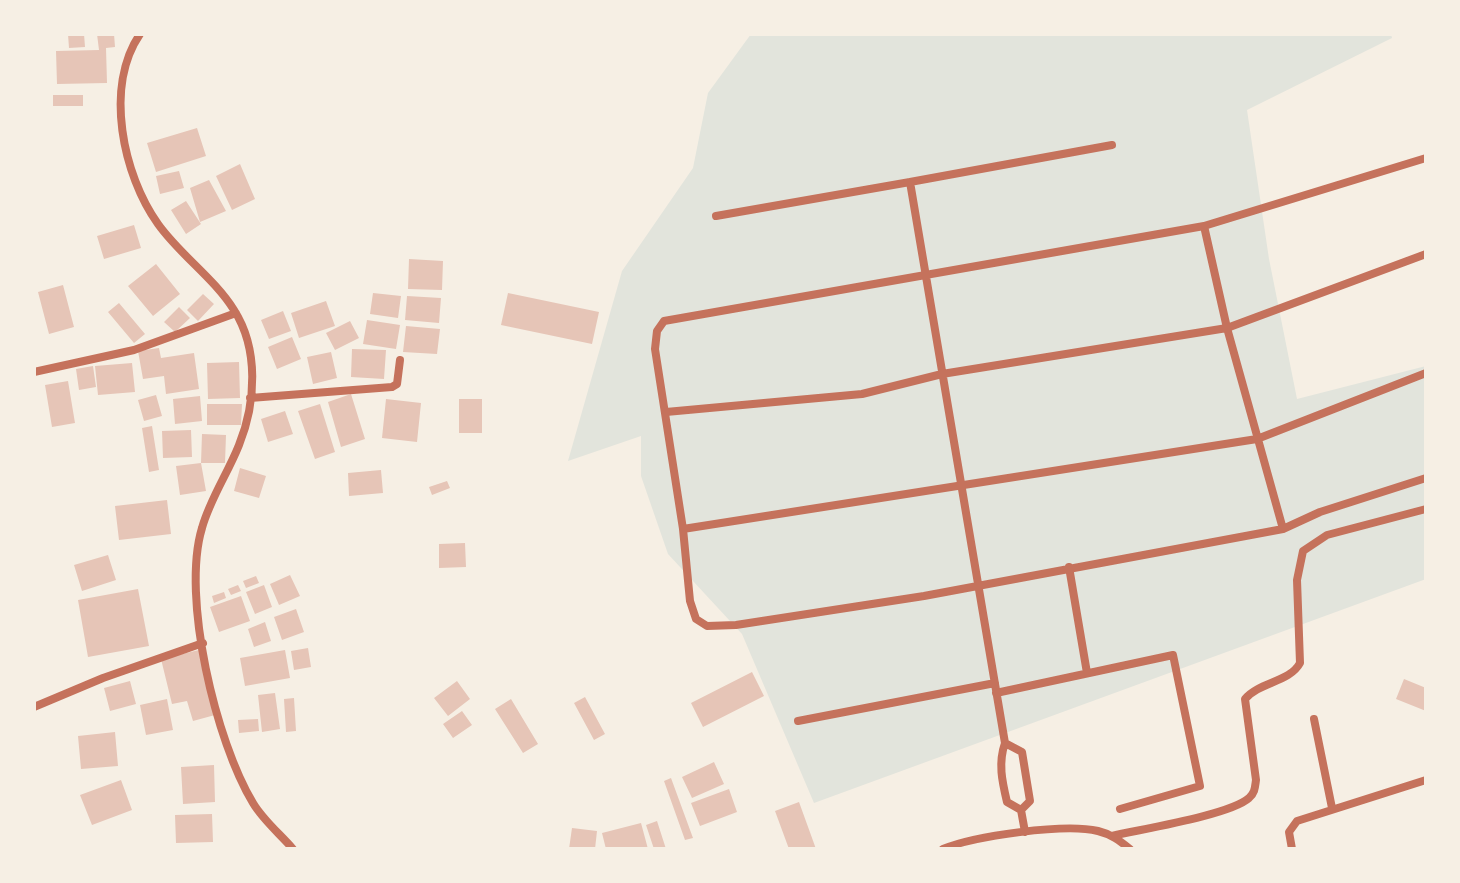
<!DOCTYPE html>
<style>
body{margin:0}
#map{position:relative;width:1460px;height:883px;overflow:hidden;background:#f6efe4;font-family:"Noto Sans",sans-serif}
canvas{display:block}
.frame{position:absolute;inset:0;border:36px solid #f6efe4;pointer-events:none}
</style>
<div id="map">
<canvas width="1460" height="883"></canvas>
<div class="frame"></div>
</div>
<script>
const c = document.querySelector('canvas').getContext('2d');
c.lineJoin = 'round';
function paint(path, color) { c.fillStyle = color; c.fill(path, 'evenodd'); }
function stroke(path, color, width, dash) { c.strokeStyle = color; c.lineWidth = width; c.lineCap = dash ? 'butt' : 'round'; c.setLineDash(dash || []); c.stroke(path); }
const green = new Path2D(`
 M751,34h640l1,4 -145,72 22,149 28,140 129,-33v213l-612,224 -72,-169 -74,-80 -27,-78v-40l-73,25 54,-190 71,-103 15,-75z`);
const building = new Path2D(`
 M68,34h16l1,13 -16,1z
 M97,34h17l1,13 -9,1 1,35 -50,1 -1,-33 43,-1z
 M53,95h30v11h-30z
 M197,128l9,28 -50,16 -9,-29z
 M240,164l15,35 -23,11 -16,-34z
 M179,171l5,17 -24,6 -4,-18z
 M209,180l17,31 -26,11 -10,-34z
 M186,201l15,23 -15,10 -15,-24z
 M134,225l7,23 -37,11 -7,-23z
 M409,259l34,2 -1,29 -34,-1z
 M156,264l24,30 -27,22 -25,-30z
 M63,285l11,42 -25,7 -11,-42z
 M373,293l28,3 -3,22 -28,-4z
 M508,293l91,19 -7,32 -91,-19z
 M203,294l11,10 -16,17 -11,-11z
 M407,296l34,2 -2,25 -34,-3z
 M326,301l9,25 -36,12 -8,-25z
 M119,303l26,31 -11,9 -26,-31z
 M179,307l11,11 -15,14 -11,-10z
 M283,311l8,20 -22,8 -8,-19z
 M367,320l33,5 -4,24 -33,-5z
 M350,321l9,17 -24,12 -9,-17z
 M406,326l34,3 -3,25 -34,-2z
 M292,337l9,22 -24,10 -9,-22z
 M159,348l2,10 33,-5 5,36 -33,5 -2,-18 -21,3 -5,-28z
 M352,349l34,1 -2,29 -33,-2z
 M331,352l6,26 -24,6 -6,-27z
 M239,362l1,36 -32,1 -1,-36z
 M132,363l3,29 -37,3 -3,-29z
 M93,366l3,21 -17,3 -3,-21z
 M68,381l7,42 -23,4 -7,-42z
 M351,394l14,45 -24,8 -13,-45z
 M156,395l6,21 -18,5 -6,-21z
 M200,396l2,25 -27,3 -2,-25z
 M386,399l35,4 -4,39 -35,-4z
 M459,399h23v34h-23z
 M207,404h35l-1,21h-34z
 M320,404l15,48 -20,7 -17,-48z
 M285,411l8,23 -25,8 -7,-23z
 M152,426l7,44 -10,2 -7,-44z
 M191,430l1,27 -29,1 -1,-27z
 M202,434l24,1 -1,28h-24l5,28 -26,4 -4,-29 25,-3z
 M240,468l26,8 -7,22 -25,-7z
 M381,470l2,23 -34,3 -1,-23z
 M447,481l3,7 -18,7 -3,-8z
 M167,500l4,34 -52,6 -4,-34z
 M465,543l1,24 -27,1v-24z
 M108,555l8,25 -34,11 -8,-26z
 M290,575l10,21 -21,9 -9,-21z
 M256,576l3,7 -13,5 -3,-7z
 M238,585l3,6 -10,4 -3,-6z
 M264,585l8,22 -17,7 -9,-22z
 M138,589l11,57 -61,11 -10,-57z
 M224,592l2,6 -12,5 -2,-7z
 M241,596l9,25 -31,11 -9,-25z
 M296,609l8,23 -22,8 -8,-23z
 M265,622l6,19 -17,6 -6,-18z
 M308,648l3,19 -17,3 -3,-19z
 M199,650l16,65 -22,6 -6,-20 -15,3 -11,-45z
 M285,650l5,28 -45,8 -5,-28z
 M752,672l12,24 -61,31 -12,-24z
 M1404,679l22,9v23l-30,-12z
 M130,681l6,23 -26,7 -6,-23z
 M457,681l13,18 -22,17 -14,-18z
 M275,693l5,36 -18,3 -4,-37z
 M585,697l20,37 -11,6 -20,-37z
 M294,698l2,33 -10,1 -2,-33z
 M167,699l6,31 -27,5 -6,-30z
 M511,699l27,45 -15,9 -28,-44z
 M462,711l10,14 -19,13 -10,-14z
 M258,719l1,12 -20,2 -1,-13z
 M115,732l3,34 -37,3 -3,-33z
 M714,762l10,22 -32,14 -10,-21z
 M214,765l1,37 -32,2 -2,-37z
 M671,778l22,60 -8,2 -21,-59z
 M121,780l11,30 -40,15 -12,-30z
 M729,789l8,23 -37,14 -9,-23z
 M799,802l17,47h-27l-14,-38z
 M212,814l1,28 -37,1 -1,-28z
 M657,821l9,28h-12l-8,-24z
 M641,823l7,26h-42l-4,-16z
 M572,828l25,3 -2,18h-26z`);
const minor = new Path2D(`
 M140,34c-36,53 -17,141 18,190 22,31 56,54 76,86 25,39 22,93 5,135 -11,28 -29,54 -37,83 -21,69 14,214 51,275 10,17 27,31 40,46
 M910,182l202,-37
 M716,216l194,-34 95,561c-7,20 -3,38 2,59l14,8 4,22
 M1204,226l-540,95 -7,10 -2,18 28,180 7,72 6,18 11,7 29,-1 188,-29 359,-67 37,-17 106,-34
 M34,372l100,-22 102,-37
 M250,398l142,-11 5,-3 3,-24
 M666,412l196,-18 80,-20 285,-46 199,-74
 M683,529l574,-90 169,-66
 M1283,529l-56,-201 -23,-102 222,-68
 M1069,567l18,106
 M996,693l177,-38 27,131 -80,23
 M34,707l69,-29 100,-35
 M1314,719l18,89
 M798,721l197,-38
 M1005,743l17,9 8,49 -9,9
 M1112,836c30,-7 118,-21 137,-38 6,-5 6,-11 7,-18l-11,-81c14,-17 45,-17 55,-36l-3,-83 6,-29 24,-16 99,-26
 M943,849c31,-13 122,-26 155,-18 13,3 22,10 32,18
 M1292,849l-3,-17 8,-11 129,-41`);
paint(green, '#e2e4dc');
paint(building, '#e6c5b7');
stroke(minor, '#c5725c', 8);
</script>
